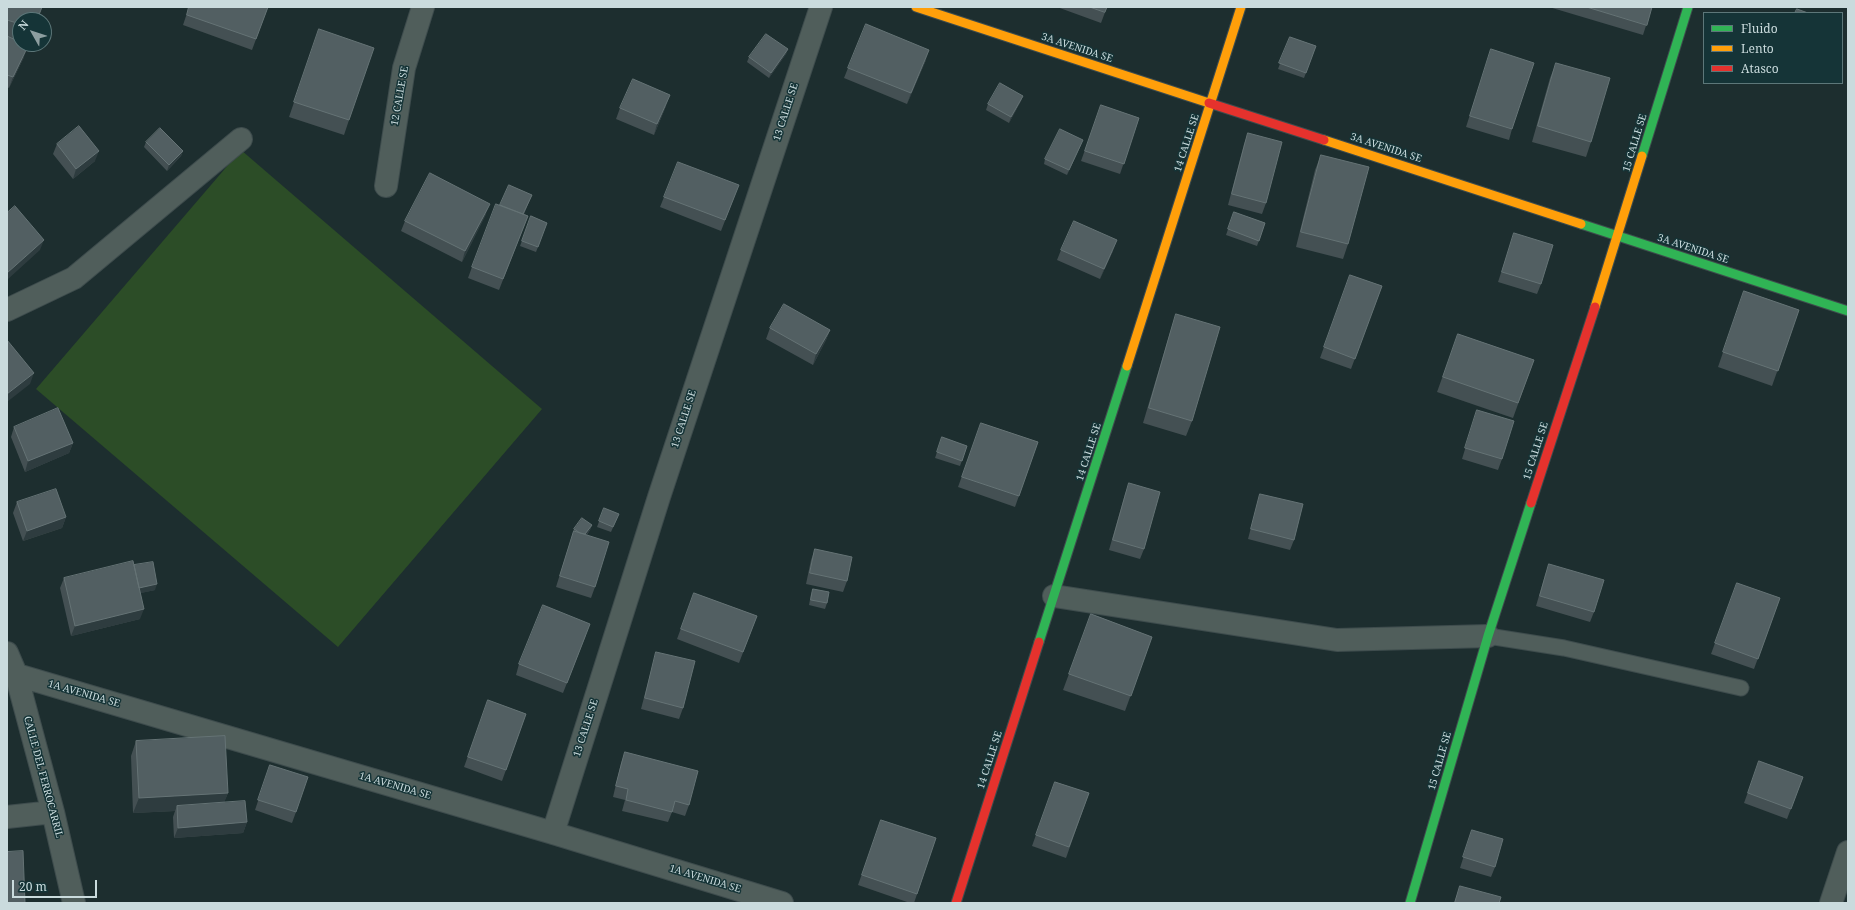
<!DOCTYPE html>
<style>
body{margin:0}
#map{position:relative;width:1855px;height:910px;overflow:hidden;background:#1d2e2f;font-family:"Noto Serif",serif}
canvas{display:block}
.frame{position:absolute;inset:0;border:8px solid #cadbdd;pointer-events:none}
.legend{position:absolute;left:1703px;top:12px;width:140px;height:72px;box-sizing:border-box;background:#153437;border:1px solid #5d7779;margin:0;padding:5px 7px;list-style:none;font-size:12px;color:#cadbdd}
.legend li{display:flex;align-items:center;gap:8px;height:20px}
.legend b{width:20px;border:1px solid #5d7779}
.north{position:absolute;left:12px;top:12px;width:40px;height:40px;box-sizing:border-box;background:#153437;border:1px solid #5d7779;border-radius:50%;rotate:309deg;font-size:11px;font-weight:700;line-height:16px;text-align:center;color:#cadbdd}
.north::after{content:'';display:block;margin:auto;width:14px;height:18px;background:#8d9ea0;clip-path:polygon(50% 0,100% 100%,50% 72%,0 100%)}
.scale{position:absolute;left:12px;top:880px;width:85px;height:18px;box-sizing:border-box;border:2px solid #cadbdd;border-top:0;padding-left:5px;font-size:12px;line-height:14px;white-space:nowrap;color:#cadbdd;-webkit-text-stroke:3px #153437;paint-order:stroke}
</style>
<div id="map">
<canvas width="1855" height="910"></canvas>
<div class="frame"></div>
<ul class="legend">
<li><b style="height:5px;background:#30b455"></b>Fluido</li>
<li><b style="height:5px;background:#ff9f0a"></b>Lento</li>
<li><b style="height:5px;background:#e5322d"></b>Atasco</li>
</ul>
<div class="north">N</div>
<div class="scale">20 m</div>
</div>
<script>
const c = document.querySelector('canvas').getContext('2d');
c.lineJoin = 'round';
function paint(path, color) { c.fillStyle = color; c.fill(path, 'evenodd'); }
function stroke(path, color, width, dash) { c.strokeStyle = color; c.lineWidth = width; c.lineCap = dash ? 'butt' : 'round'; c.setLineDash(dash || []); c.stroke(path); }
function write(font, color, halo, rows, align = 'center') {
  c.font = font + ' "Noto Serif",serif'; c.lineWidth = 3; c.setLineDash([]); c.textBaseline = 'middle'; c.strokeStyle = halo; c.fillStyle = color; for (const [text, x, y, turn = 0] of rows) {
    c.save(); c.translate(x, y); c.rotate((+turn || 0) * Math.PI / 180); c.textAlign = isNaN(turn) ? turn : align; if (halo) c.strokeText(text, 0, 0); c.fillText(text, 0, 0); c.restore();
  }
}
const green = new Path2D(`
 M241,150l301,259 -204,238 -302,-258z`);
const lane = new Path2D(`
 M1488,636l76,12 177,40`);
const street = new Path2D(`
 M386,186l18,-118 19,-61
 M7,310l67,-32 167,-139
 M1054,596l283,44 151,-4
 M7,653l9,21 37,138 21,91
 M7,672l546,161 229,70
 M7,817l46,-5
 M553,833l106,-336 162,-490
 M1831,903l17,-51`);
const fast = new Path2D(`
 M1642,156l46,-149
 M1581,224l267,87
 M1039,642l88,-276
 M1410,903l78,-267 43,-133`);
const slow = new Path2D(`
 M916,7l293,96
 M1324,140l257,84
 M1595,307l47,-151
 M1127,366l114,-359`);
const jam = new Path2D(`
 M1209,103l115,37
 M1531,503l64,-196
 M956,903l83,-261`);
const wall = new Path2D(`
 M7,7l13,13v22l-6,-2 10,17 -15,31 -2,-1z
 M189,7h79l-16,43 -69,-25z
 M1057,7h50l-6,16z
 M1549,7h103l-9,28z
 M319,29l30,91 -5,15 -55,-18z
 M1290,37l26,9 -12,32 -26,-9z
 M788,49l-2,5 -17,24 -22,-16 2,-5z
 M1491,49l21,80 -3,11 -43,-13z
 M926,60l-19,44 -63,-26 4,-10z
 M1556,63l35,79 -5,15 -54,-15 18,-64z
 M1023,96l-2,5 -12,22 -23,-13 2,-6z
 M1101,105l38,13 -19,56 -39,-13z
 M666,106l-12,29 -38,-16 4,-11z
 M1248,133l18,70 -4,11 -34,-9 16,-61z
 M146,142l37,9 -2,5 -14,15 -23,-24z
 M57,144l38,17 -22,18 -20,-25z
 M1081,145l-14,30 -23,-11 1,-5z
 M1321,155l27,89 -5,15 -47,-12 19,-77z
 M509,185l23,10 -8,19 4,2 -29,74 -31,-12 4,-11z
 M735,195l-14,36 -61,-24 4,-10z
 M1234,212l31,11 -8,23 -31,-11z
 M486,214l-24,48 -61,-31 4,-10z
 M531,216l16,7 -11,29 -16,-6z
 M1514,233l27,51 -4,10 -39,-12z
 M1061,250l52,1 -13,28 -43,-19z
 M1350,275l32,11 -31,83 -31,-11z
 M1744,291l55,19 -27,76 -54,-19z
 M1176,314l16,107 -6,15 -43,-13 28,-94z
 M770,328l60,2 -4,10 -13,25 -47,-26z
 M1458,334l76,26 -21,58 -76,-26z
 M1477,410l25,49 -4,11 -36,-11z
 M981,423l57,19 -23,65 -57,-20z
 M14,427l59,16 -4,10 -44,19 -14,-35z
 M942,437l25,9 -7,20 -25,-8z
 M1129,483l15,66 -4,10 -31,-9 16,-56z
 M1260,494l34,46 -4,10 -42,-11 9,-35z
 M17,502l49,15 -4,11 -39,13 -10,-28z
 M604,508l15,6 -8,18 -14,-5z
 M592,525l-2,5 -3,5 8,52 -4,11 -35,-11 18,-58z
 M815,549l32,32 -4,11 -37,-8 5,-24z
 M1549,564l45,48 -4,10 -54,-16 9,-31z
 M134,565l21,25 -15,3v26l-69,17 -11,-48 4,-10 70,-12z
 M1737,583l43,15 -26,71 -43,-15z
 M813,589l14,14 -2,6 -16,-4 2,-11z
 M694,593l63,23 -18,47 -62,-24z
 M1091,614l61,23 -27,74 -62,-21z
 M586,635l-23,58 -47,-18 3,-11z
 M656,652l27,56 -4,11 -38,-10 12,-46z
 M488,700l38,14 -24,67 -38,-14z
 M136,741l92,52 -4,9 23,20 -4,11 -69,5 -1,-21 2,-6 -42,2 -2,-57z
 M625,752l64,53 -4,11 -13,-4 -4,10 -46,-11 3,-11 -12,-3 8,-34z
 M1759,761l44,16 -16,42 -43,-16z
 M270,765l26,47 -4,11 -37,-13z
 M1055,782l34,11 -23,65 -34,-12z
 M881,820l55,18 -22,65h-4l-52,-18z
 M1472,830l23,37 -4,10 -31,-9z
 M1460,886l39,17h-45z`);
const shadedWall = new Path2D(`
 M28,46l-4,11 -15,31 4,-11z
 M788,49l-2,5 -17,24 2,-5z
 M929,50l-3,10 -19,44 4,-11z
 M670,95l-4,11 -12,29 3,-11z
 M1023,96l-2,5 -12,22 2,-6z
 M1083,140l-2,5 -14,30 2,-5z
 M99,151l-4,10 -22,18 3,-10z
 M183,151l-2,5 -14,15 2,-6z
 M490,204l-4,10 -24,48 3,-11z
 M44,240l-4,10 -33,30v-7z
 M1117,240l-4,11 -13,28 4,-10z
 M830,330l-4,10 -13,25 3,-11z
 M34,373l-4,11 -23,18v-8z
 M73,443l-4,10 -44,19 3,-11z
 M66,517l-4,11 -39,13 4,-10z
 M592,525l-2,5 -8,11 2,-5z
 M157,584l-2,6 -18,4 2,-6z
 M144,609l-4,10 -69,17 4,-10z
 M228,793l-6,15 -45,-2 -2,5 -42,2 6,-15z
 M247,822l-4,11 -69,5 4,-10z`);
const building = new Path2D(`
 M7,7h35l-5,13h-17v4l-13,-4z
 M189,7h79l-12,32 -69,-24z
 M1090,7h17l-2,5z
 M1587,7h65l-5,18z
 M1797,9l11,4h-13z
 M866,24l63,26 -18,43 -63,-25z
 M319,29l55,19 -25,72 -55,-18z
 M766,34l22,15 -17,24 -22,-16z
 M7,36l13,6v2h3l5,2 -15,31 -6,-2z
 M1290,37l26,9 -10,27 -27,-10z
 M1491,49l43,14 -22,66 -42,-13z
 M1556,63l54,15 -19,64 -53,-16z
 M633,79l37,16 -13,29 -37,-16z
 M1000,83l23,13 -12,21 -23,-13z
 M1101,105l38,13 -15,46 -39,-13z
 M79,126l20,25 -23,18 -19,-25z
 M160,128l23,23 -14,14 -23,-23z
 M1060,129l23,11 -14,30 -24,-11z
 M1248,133l34,9 -16,61 -34,-9z
 M1321,155l48,12 -21,77 -47,-12z
 M678,162l61,23 -14,35 -61,-23z
 M430,173l60,31 -25,47 -60,-30z
 M509,185l23,10 -9,19 -23,-9z
 M496,204l32,12 -25,63 -31,-12z
 M15,206l29,34 -37,33v-60z
 M1234,212l31,11 -6,18 -31,-12z
 M531,216l16,7 -9,24 -16,-6z
 M1074,221l43,19 -13,29 -43,-19z
 M1514,233l39,12 -12,39 -39,-12z
 M1350,275l32,11 -27,73 -31,-12z
 M1744,291l55,19 -21,61 -55,-19z
 M784,304l46,26 -14,24 -46,-26z
 M1176,314l44,13 -28,94 -43,-13z
 M1458,334l76,26 -16,43 -75,-26z
 M7,340l27,33 -27,21z
 M58,408l15,35 -45,18 -14,-34z
 M1477,410l37,11 -12,38 -37,-11z
 M981,423l57,19 -19,54 -57,-19z
 M942,437l25,9 -5,15 -25,-9z
 M1129,483l31,9 -16,57 -31,-9z
 M56,489l10,28 -39,14 -10,-29z
 M1260,494l43,10 -9,36 -43,-11z
 M604,508l15,6 -6,13 -14,-6z
 M582,518l10,7 -7,9 -5,-1 -6,-4z
 M574,531l35,11 -14,45 -35,-11z
 M815,549l37,8 -5,24 -37,-8z
 M133,561l11,48 -69,17 -11,-48z
 M153,562l4,22 -18,4 -5,-23z
 M1549,564l55,16 -10,32 -54,-16z
 M1737,583l43,15 -22,61 -43,-16z
 M813,589l16,3 -2,11 -16,-3z
 M694,593l63,23 -14,36 -62,-23z
 M543,605l47,19 -23,59 -48,-19z
 M1091,614l61,23 -21,59 -62,-22z
 M656,652l39,9 -12,47 -38,-10z
 M488,700l38,14 -20,56 -38,-13z
 M225,736l3,57 -89,5 -3,-57z
 M625,752l73,19 -9,34 -14,-4 -3,11 -46,-12 2,-11 -12,-3z
 M1759,761l44,16 -12,32 -43,-16z
 M270,765l38,12 -12,35 -38,-12z
 M1055,782l34,11 -20,54 -33,-12z
 M245,801l2,21 -69,6 -1,-22z
 M881,820l55,18 -19,56 -55,-19z
 M1472,830l31,9 -8,28 -32,-10z
 M23,851l2,52h-18v-51z
 M1460,886l41,11 -2,6h-44z`);
const streetNames = [
 ["3A AVENIDA SE",1077,48,18],
 ["12 CALLE SE",400,96,-80],
 ["13 CALLE SE",786,112,-72],
 ["14 CALLE SE",1187,143,-72],
 ["15 CALLE SE",1635,143,-73],
 ["3A AVENIDA SE",1386,148,18],
 ["3A AVENIDA SE",1693,249,18],
 ["13 CALLE SE",684,419,-72],
 ["15 CALLE SE",1536,451,-72],
 ["14 CALLE SE",1089,452,-72],
 ["1A AVENIDA SE",84,694,16],
 ["13 CALLE SE",586,728,-72],
 ["14 CALLE SE",990,760,-72],
 ["15 CALLE SE",1440,761,-74],
 ["CALLE DEL FERROCARRIL",43,777,75],
 ["1A AVENIDA SE",395,786,16],
 ["1A AVENIDA SE",705,879,17]
];
paint(green, '#2c4d27');
stroke(lane, '#3e4c4d', 17);
stroke(street, '#3e4c4d', 24);
stroke(fast, '#3e4c4d', 11);
stroke(slow, '#3e4c4d', 11);
stroke(jam, '#3e4c4d', 11);
stroke(lane, '#505e5b', 15);
stroke(street, '#505e5b', 22);
stroke(fast, '#30b455', 9);
stroke(slow, '#ff9f0a', 9);
stroke(jam, '#e5322d', 9);
paint(wall, '#445053');
paint(shadedWall, '#2e3c3f');
paint(building, '#525f62');
stroke(building, '#657375', 1);
write('10px', '#cadbdd', '#153437', streetNames);
</script>
